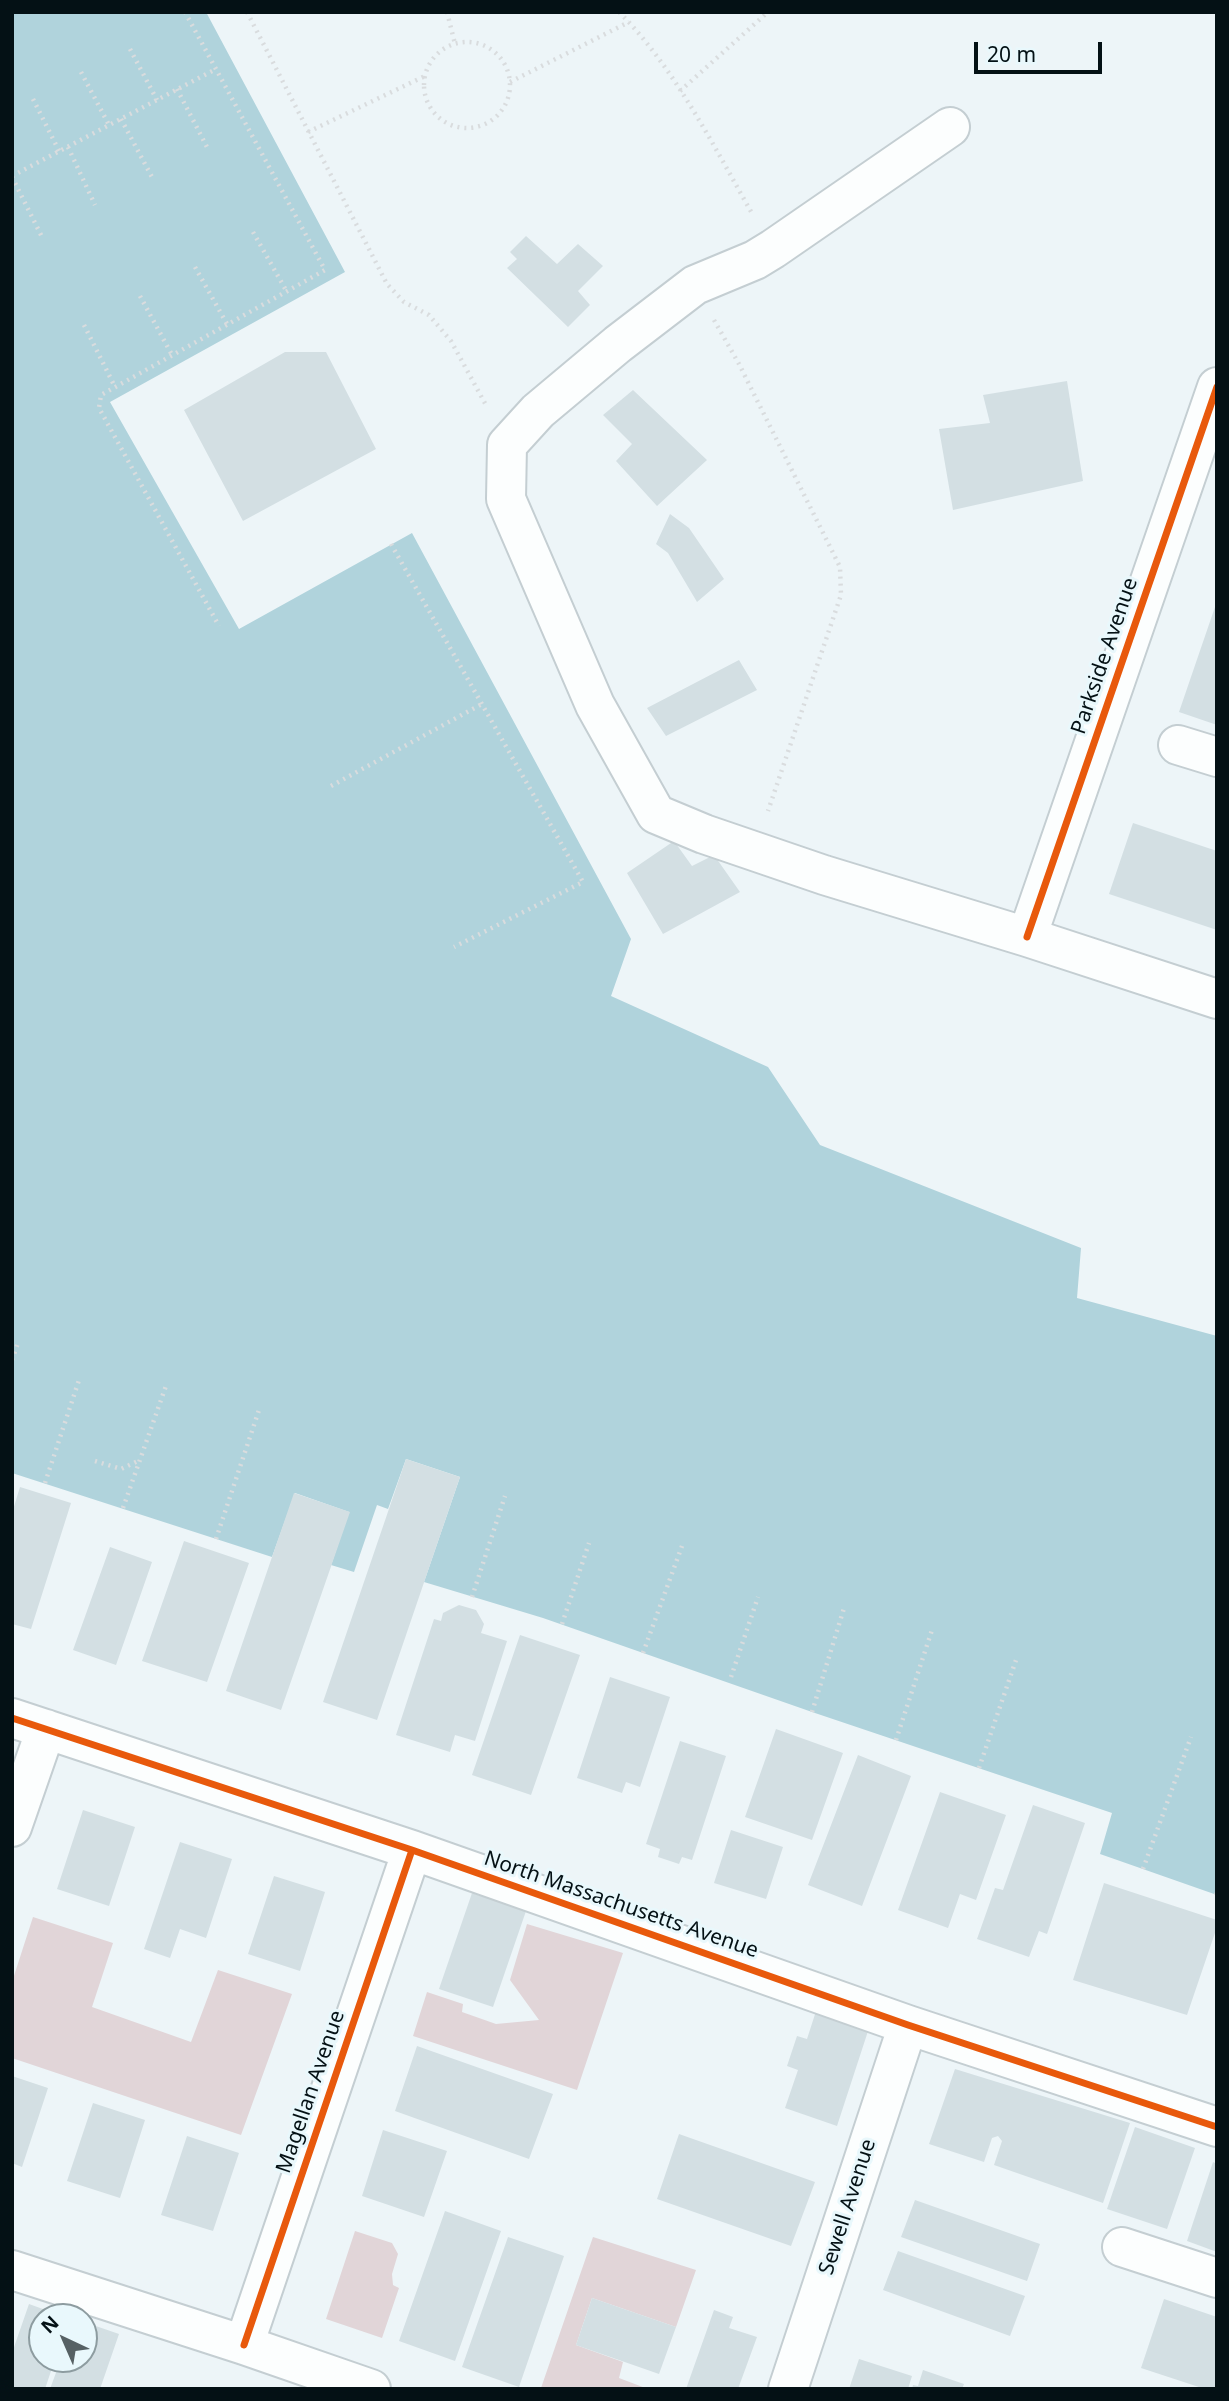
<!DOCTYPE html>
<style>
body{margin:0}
#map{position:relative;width:1229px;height:2401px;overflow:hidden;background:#edf5f8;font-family:"Noto Sans",sans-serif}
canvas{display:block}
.frame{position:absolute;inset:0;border:14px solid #041115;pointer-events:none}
.north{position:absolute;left:28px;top:2303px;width:70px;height:70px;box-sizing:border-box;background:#e9f8fc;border:2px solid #8d9ca0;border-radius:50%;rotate:316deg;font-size:19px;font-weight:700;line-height:28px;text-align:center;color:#041115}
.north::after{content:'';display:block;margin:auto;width:24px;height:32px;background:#566164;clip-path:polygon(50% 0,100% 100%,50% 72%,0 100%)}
.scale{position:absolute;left:974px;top:42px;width:128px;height:32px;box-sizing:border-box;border:4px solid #041115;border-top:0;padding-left:9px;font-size:21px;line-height:24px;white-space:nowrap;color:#041115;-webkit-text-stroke:5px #e9f8fc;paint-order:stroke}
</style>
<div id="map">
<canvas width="1229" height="2401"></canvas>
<div class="frame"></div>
<div class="north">N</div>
<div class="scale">20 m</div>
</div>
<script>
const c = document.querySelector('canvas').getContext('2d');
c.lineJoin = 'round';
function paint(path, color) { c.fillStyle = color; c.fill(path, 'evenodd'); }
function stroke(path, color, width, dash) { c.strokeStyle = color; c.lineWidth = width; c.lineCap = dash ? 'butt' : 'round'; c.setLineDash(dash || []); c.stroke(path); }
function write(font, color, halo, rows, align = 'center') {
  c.font = font + ' "Noto Sans",sans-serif'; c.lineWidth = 6; c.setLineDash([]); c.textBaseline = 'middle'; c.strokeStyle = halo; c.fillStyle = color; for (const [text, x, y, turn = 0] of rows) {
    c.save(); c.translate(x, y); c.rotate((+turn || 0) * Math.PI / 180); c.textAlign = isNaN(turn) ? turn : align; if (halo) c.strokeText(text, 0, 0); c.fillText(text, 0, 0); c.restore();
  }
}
const green = new Path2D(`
 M33,1917l80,26 -21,64 99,35 27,-72 74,24 -51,141 -229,-77v-76z
 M527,1924l96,29 -46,137 -164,-54 14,-44 36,12 -1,8 34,12 43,-4 -29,-40z
 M355,2231l37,12 6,11 -6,20 1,11 6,3 -17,50 -56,-19z
 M593,2237l103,33 -20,57 -84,-29 -16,47 47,17 -4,16 29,11 -107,-1z`);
const water = new Path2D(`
 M12,12h194l139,260 -235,130 129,227 173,-96 219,406 -20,57 157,71 52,78 261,103 -4,50 140,38v559l-117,-41 12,-41 -300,-101 -269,-94 -119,-36 36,-105 -54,-18 -18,50 -11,-4 -23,67 -23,-7 18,-53 -54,-19 -23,64 -260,-84z`);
const building = new Path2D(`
 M526,236l31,28 21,-20 25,22 -25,25 12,14 -22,22 -61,-59 10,-9 -7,-7z
 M285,352h41l50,97 -133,72 -59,-111z
 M1067,381l16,100 -130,29 -14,-81 51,-6 -7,-28z
 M633,390l74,70 -50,46 -41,-45 16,-17 -29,-29z
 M670,514l19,14 35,51 -27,23 -29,-49 -12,-9z
 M1216,604h1v121l-38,-13z
 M739,660l18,30 -91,46 -19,-28z
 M1133,823l84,28v79l-108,-36z
 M674,841l18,25 22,-11 26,37 -77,42 -36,-61z
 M406,1459l54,18 -83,243 -54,-18z
 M20,1487l51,16 -40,126 -19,-5v-111z
 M294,1493l56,19 -69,198 -55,-19z
 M184,1541l65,22 -42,119 -65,-21z
 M110,1547l42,15 -36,103 -43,-15z
 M459,1605l17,5 8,14 -3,9 26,8 -32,100 -20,-6 -5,17 -54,-17 38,-116 7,2 2,-8z
 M520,1635l60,20 -49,140 -59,-20z
 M610,1677l60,20 -30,90 -14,-5 -4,11 -45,-15z
 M776,1729l67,24 -31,87 -67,-23z
 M680,1741l46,15 -34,104 -10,-3 -3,7 -21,-7 2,-8 -14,-5z
 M858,1755l53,21 -49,130 -54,-21z
 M940,1792l66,23 -30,85 -16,-6 -12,34 -50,-18z
 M1033,1805l52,18 -38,111 -8,-3 -10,26 -52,-18 18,-51 8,2z
 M83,1810l52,17 -26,79 -52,-17z
 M731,1830l52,17 -17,52 -52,-16z
 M180,1842l52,17 -26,79 -26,-9 -10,29 -26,-9z
 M274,1876l51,16 -25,79 -52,-17z
 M1104,1883l113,37v7l-30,88 -114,-35z
 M472,1893l54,18 -33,96 -54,-18z
 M817,2008l53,17 -33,101 -52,-18 13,-38 -11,-4 10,-30 10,3z
 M417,2046l136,48 -24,65 -134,-48z
 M955,2069l175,54 -27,80 -109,-38 8,-24 -4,-5 -6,2 -8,24 -55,-18z
 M12,2076l36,12 -26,79 -10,-4z
 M93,2103l52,17 -25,78 -53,-17z
 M1135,2127l60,21 -28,81 -60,-20z
 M383,2130l64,21 -23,66 -62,-21z
 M679,2134l136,48 -24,64 -134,-47z
 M187,2136l52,17 -26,78 -52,-16z
 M1213,2162l4,2v88l-30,-11z
 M915,2200l125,44 -13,37 -126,-44z
 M445,2211l56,20 -46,130 -56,-20z
 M508,2237l56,19 -45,131 -57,-20z
 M898,2251l127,45 -15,40 -127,-46z
 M592,2298l84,29 -17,47 -83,-29z
 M1164,2299l53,18v72h-12l-64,-21z
 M29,2304l36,13h-23v42h13l-10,30h-33v-36z
 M714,2310l19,7 -4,11 28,9 -19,52h-52z
 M90,2324l29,10 -19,55h-50l11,-30h23v-31l4,2z
 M859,2359l53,17 -4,13h-59z
 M923,2370l41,14 -2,5h-50l1,-4 5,1z`);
const path = new Path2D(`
 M185,12l140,258 -224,125 -2,13 120,218
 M247,12l140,272 17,18 25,13 22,26 36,66
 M447,12l8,32
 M619,12c56,56 95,135 134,203
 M424 85a43 43 0 1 1 86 0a43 43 0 1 1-86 0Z
 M130,49l27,51
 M81,72l28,53
 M510,82l119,-60
 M177,89l31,60
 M680,91l88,-79
 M33,99l26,52
 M121,119l32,60
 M308,132l117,-56
 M68,147l27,58
 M12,176l204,-107
 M12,177l30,60
 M253,232l34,60
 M195,267l32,57
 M140,296l32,59
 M714,320l25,44 101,203 1,28 -73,216
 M84,325l31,62
 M391,544l192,338 -129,65
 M331,786l151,-82
 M12,1360l6,-17
 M95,1461l26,8 19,-9
 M45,1483l35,-106
 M123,1508l44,-125
 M216,1539l43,-129
 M472,1597l33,-101
 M562,1624l27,-81
 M643,1653l39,-107
 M731,1677l27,-80
 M812,1712l33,-107
 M896,1740l36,-110
 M979,1768l37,-108
 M1143,1869l48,-132
 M1216,1895l1,-3`);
const minor = new Path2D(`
 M950,127l-177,122 -18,11 -60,25 -77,59 -80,67 -31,34 -1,54 89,206 61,109 48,20 120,41 203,62 190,62
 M1178,745l39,12
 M1027,937l190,-550
 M12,1718l400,132 496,175 309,102
 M12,1827l34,-98
 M1122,2247l95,31
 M12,2270l232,75 127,44
 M244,2345l168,-495
 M788,2389l120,-364`);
const cycleway = new Path2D(`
 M1027,937l190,-550
 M12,1718l400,132 496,175 309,102
 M244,2345l168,-495`);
const streetNames = [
 ["Parkside Avenue",1105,656,-71],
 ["North Massachusetts Avenue",621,1905,19],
 ["Magellan Avenue",311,2092,-71],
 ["Sewell Avenue",848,2207,-72]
];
paint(green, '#e1d5d8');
paint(water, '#b0d3dc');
paint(building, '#d3dfe3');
stroke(minor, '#c4ced2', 42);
stroke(path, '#d9dcde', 4.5, [2, 5]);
stroke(minor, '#fcfefe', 38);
stroke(cycleway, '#e8590c', 7);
write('21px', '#041115', '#e9f8fc', streetNames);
</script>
